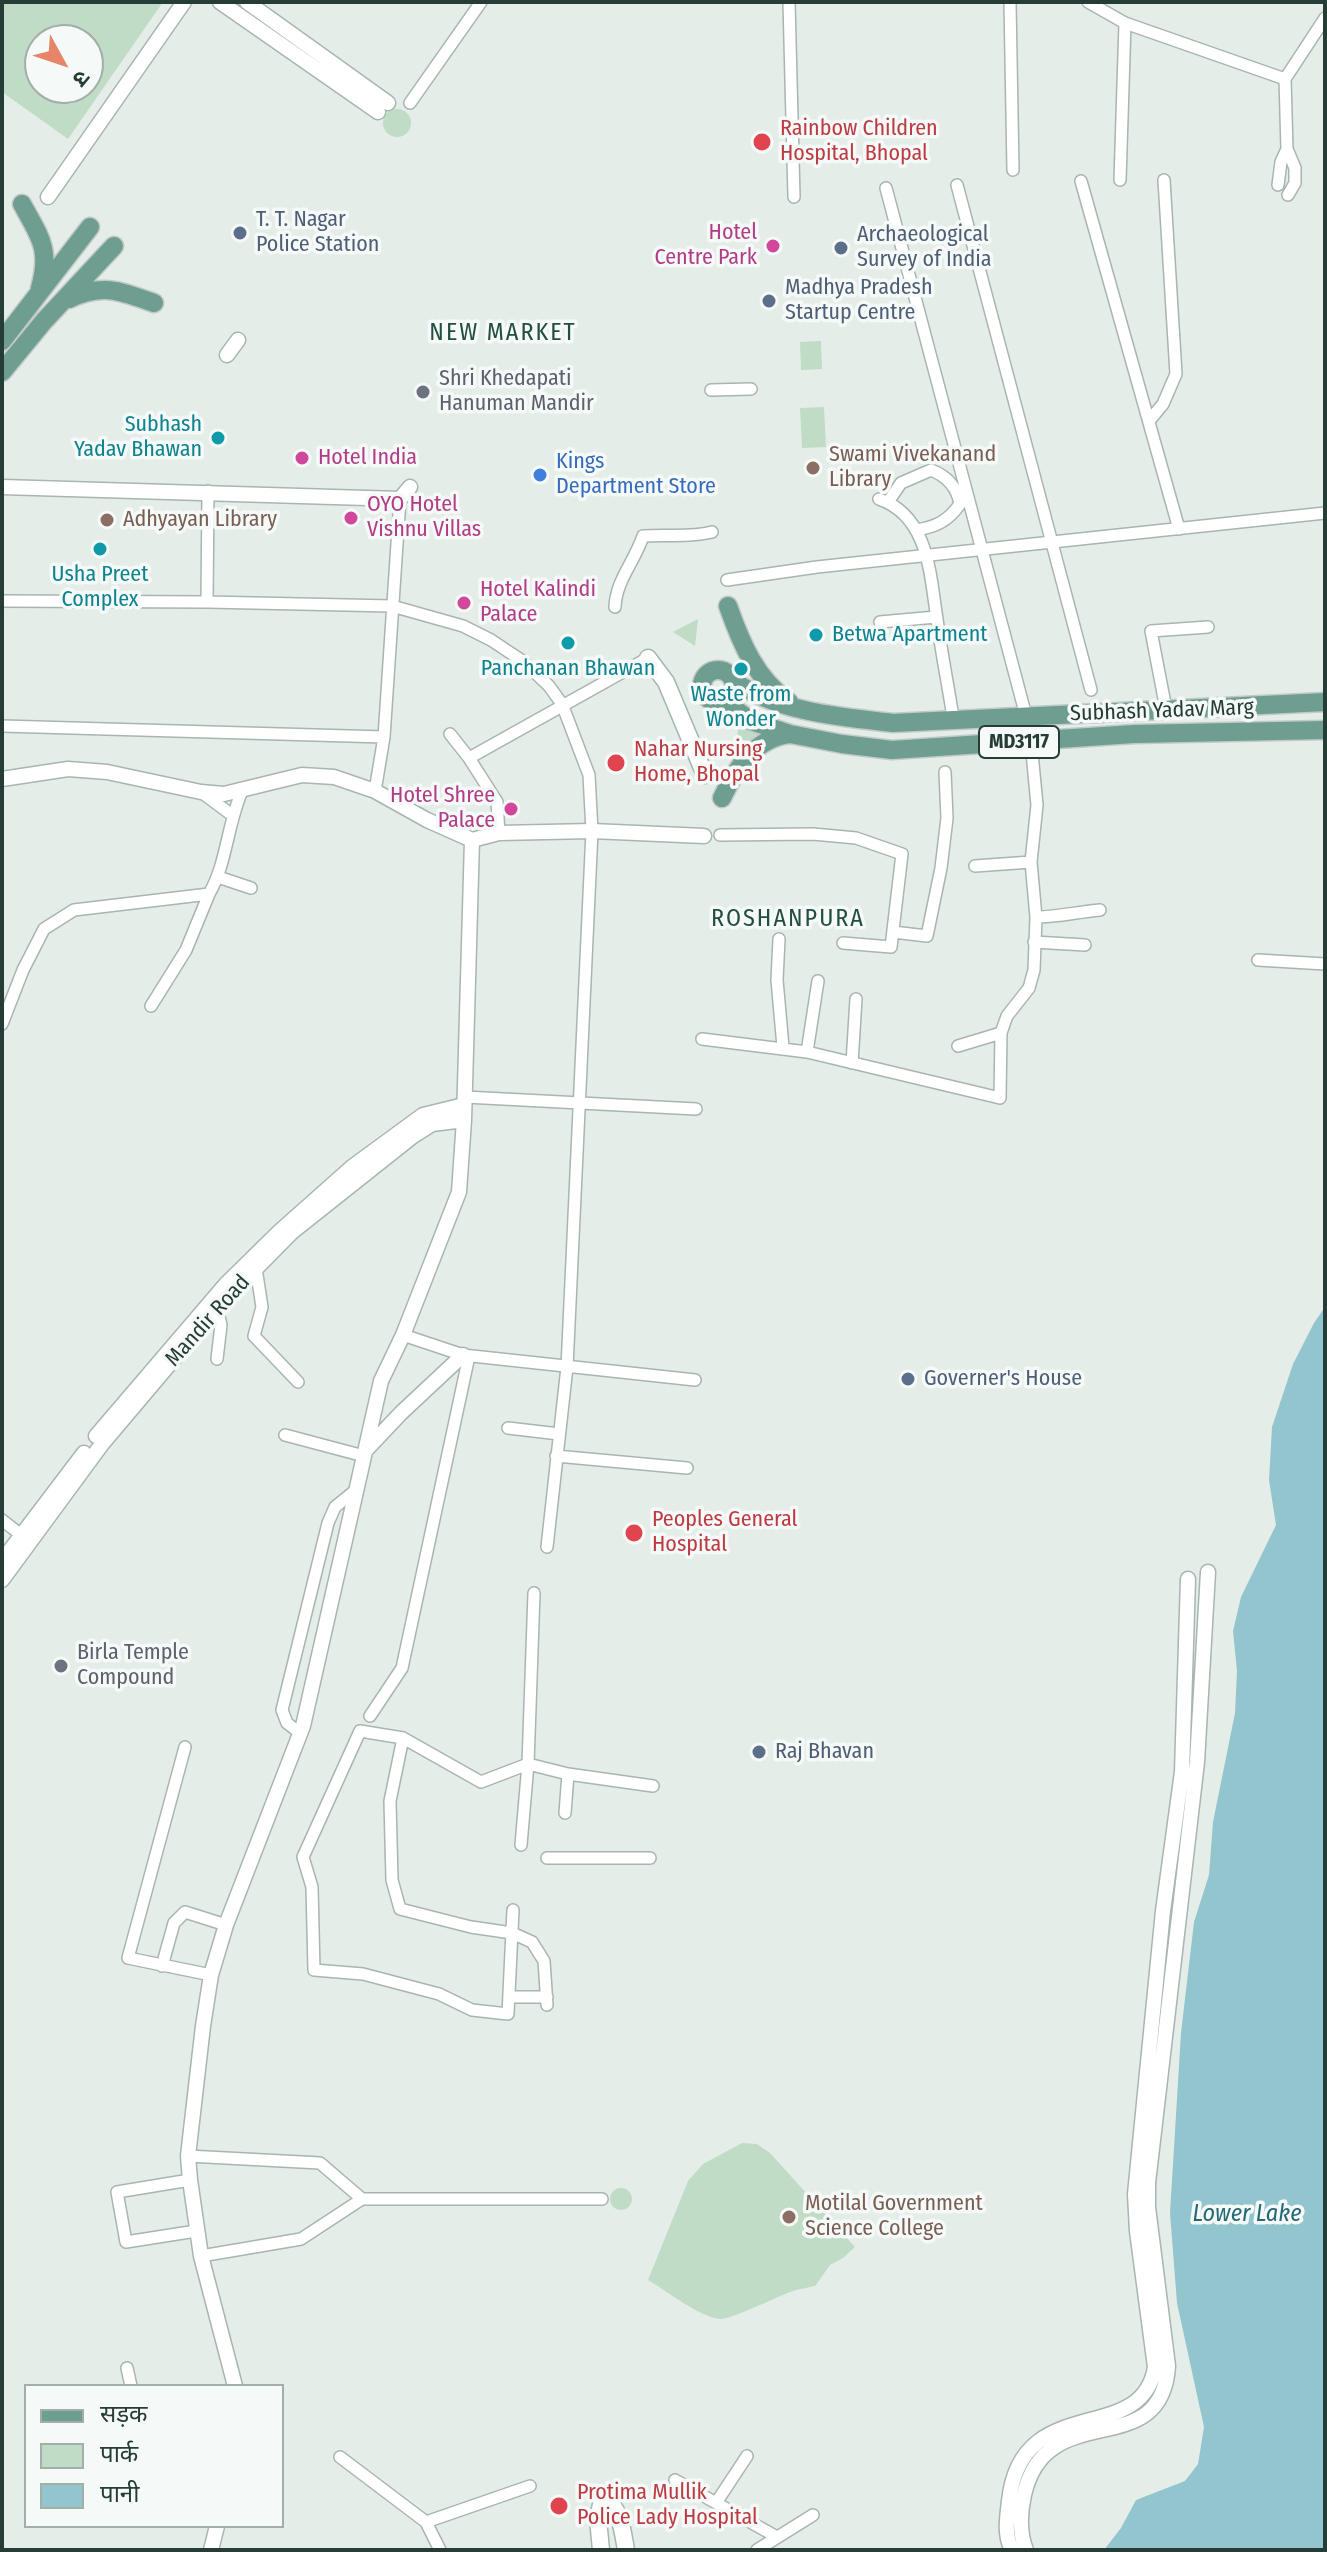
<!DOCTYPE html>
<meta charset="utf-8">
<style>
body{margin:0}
#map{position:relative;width:1327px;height:2552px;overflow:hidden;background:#e5ede9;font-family:"Fira Sans Condensed","Noto Sans Devanagari",sans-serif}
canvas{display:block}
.frame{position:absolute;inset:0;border:4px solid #253d36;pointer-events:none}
.legend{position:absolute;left:24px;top:2384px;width:260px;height:144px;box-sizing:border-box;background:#f5f9f7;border:2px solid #a2aeaa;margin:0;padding:10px 14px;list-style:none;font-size:24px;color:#253d36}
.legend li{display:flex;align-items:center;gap:16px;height:40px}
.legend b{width:40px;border:2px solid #a2aeaa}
.north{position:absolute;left:24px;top:24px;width:80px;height:80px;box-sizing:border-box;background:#f5f9f7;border:2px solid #a2aeaa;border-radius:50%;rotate:130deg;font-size:22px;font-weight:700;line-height:32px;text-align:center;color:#253d36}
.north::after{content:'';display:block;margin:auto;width:28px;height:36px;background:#e6856a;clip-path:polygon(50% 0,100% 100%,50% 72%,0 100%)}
</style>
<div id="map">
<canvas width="1327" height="2552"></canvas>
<div class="frame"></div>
<ul class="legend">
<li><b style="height:10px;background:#6d9e90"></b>सड़क</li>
<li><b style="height:22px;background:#c0dcc7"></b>पार्क</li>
<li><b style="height:22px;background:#92c5cd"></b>पानी</li>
</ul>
<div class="north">उ</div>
</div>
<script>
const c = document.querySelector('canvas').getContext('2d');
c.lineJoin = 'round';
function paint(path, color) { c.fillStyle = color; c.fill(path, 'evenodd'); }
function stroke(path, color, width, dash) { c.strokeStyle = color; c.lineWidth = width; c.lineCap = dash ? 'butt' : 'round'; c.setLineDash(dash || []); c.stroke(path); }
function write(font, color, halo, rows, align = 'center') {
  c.font = font + ' "Fira Sans Condensed",sans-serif'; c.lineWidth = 7; c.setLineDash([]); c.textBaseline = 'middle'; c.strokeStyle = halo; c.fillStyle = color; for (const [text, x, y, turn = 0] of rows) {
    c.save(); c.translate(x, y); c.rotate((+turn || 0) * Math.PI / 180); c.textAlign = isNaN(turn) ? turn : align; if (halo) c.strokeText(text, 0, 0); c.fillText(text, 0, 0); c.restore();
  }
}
const green = new Path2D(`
 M2,2h161l-95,137 -66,-47zM88,40v48h-48v-48z
 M383 123a14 14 0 1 1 28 0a14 14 0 1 1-28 0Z
 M821,341l1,28 -21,1 -1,-28z
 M824,407l2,40 -24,1 -2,-40z
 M698,619l-3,27 -22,-14z
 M738,726l23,9 -25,20z
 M742,2143l15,1 13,9 85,94 -12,11 -13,7 -15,21c-8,2 -17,3 -25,6 -13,5 -60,28 -70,27 -21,-2 -53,-28 -72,-39l40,-99 15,-17z
 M610 2199a11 11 0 1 1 22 0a11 11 0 1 1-22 0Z`);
const water = new Path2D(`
 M1325,1307v1243h-221l17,-22 15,-28 49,-19 13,-17 6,-37 -27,-124 -7,-90 11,-180 13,-111 15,-47 4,-53 22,-109 2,-42 -4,-40 8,-34 35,-72 -7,-45 3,-53 21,-63 21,-41z`);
const minor = new Path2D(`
 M789,2l5,195
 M1010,2l3,168
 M1088,2l37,21 160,56
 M410,103l71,-101
 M1120,180l5,-157
 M1081,181l98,348
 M957,185l134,505
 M1278,185l3,-23 6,-13
 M886,188l140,528
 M1288,195l7,-12v-15l-8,-19 -2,-70 40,-61
 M711,390l40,-1
 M1149,421l14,-17 13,-30 -12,-194
 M879,499c50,17 51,76 58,120 4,31 10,61 15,92
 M888,502l13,-19 30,-13c16,6 26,17 29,34 -12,17 -24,23 -44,26
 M727,580l90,-13 508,-54
 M2,601l205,1 185,4 71,20 28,14 33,22 25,24 13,18 27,71 3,56 -25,536 -20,180
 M207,602l1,-111
 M615,607c1,-27 20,-46 28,-71 23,-2 46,2 69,-4
 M880,622l56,-5
 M1166,709l-15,-78 57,-4
 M2,726l382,11
 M450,734l19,24 28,44 2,31
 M469,758l179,-100
 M375,791l9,-54 16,-238
 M201,792l31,23
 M720,835l93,-1 43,4 46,16 -11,93 -48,-4
 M975,866l56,-4
 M218,877l33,11
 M1036,917c22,0 41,-5 64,-7
 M893,932l34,4 14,-68 6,-50 -2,-46
 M779,939l-2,41 6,67
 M1034,942l51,3
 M1258,960l67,4
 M151,1006l35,-56 23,-56
 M2,1024l21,-54 21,-41 30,-19 135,-16c18,-31 18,-69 33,-103
 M702,1039l105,13 193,46 1,-65 6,-17 22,-28 5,-18 2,-53 -5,-55 6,-57 -5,-52
 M958,1046l43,-13
 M807,1052l11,-71
 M852,1063l4,-64
 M465,1097l231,12
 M256,1268l6,39 -8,29 44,46
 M217,1308l4,17 -4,34
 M403,1335l60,20 232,25
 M508,1428l51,6
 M285,1435l79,21
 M556,1456l131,12
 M2,1520l18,14
 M370,1716l32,-48 67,-312
 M300,1733l-13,-10 -5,-13 46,-187 7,-16 21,-17
 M403,1738l-13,63 2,79 8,29 71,18 41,6 20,9 12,19 3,44
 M185,1747l-57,211 83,17
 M565,1813l3,-39
 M521,1845l7,-81 6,-171
 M547,1858h103
 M513,1910l-5,104 -36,-4 -33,-16 -76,-20 -49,-4 -2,-83 -9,-30 57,-126 43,7 78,44 47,-18 40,10 85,12
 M162,1966l12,-43 11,-11 41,13
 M509,1997h38
 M188,2156l132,7 42,36
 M190,2180l-73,12 9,50 70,-11
 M201,2256l100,-17 61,-40h240
 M127,2368l4,18
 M340,2457l86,65 14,28
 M675,2480l102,57
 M716,2503l31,-47
 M426,2522l104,-36
 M757,2550l56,-35`);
const tertiary = new Path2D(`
 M220,2l158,110
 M247,2l141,101
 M48,197l136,-195
 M227,355l11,-15
 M2,487l398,12 10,-12
 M2,779l66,-10 39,3 94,20 23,2 78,-19 32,2 41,14 52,29 45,20 27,-7 93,-2 112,5
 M96,1436l130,-152 54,-53 72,-64 71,-52 41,-10
 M366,1450l35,-37 62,-58
 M2,1561l82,-108
 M2,1580l100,-136 115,-136 75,-76 121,-96 19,-12 32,-4
 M235,2386l-34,-130 -11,-76 -2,-24 15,-130 8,-51 15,-50 77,-199 78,-345 22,-46 56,-143 5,-72 8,-280
 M211,2550l6,-24
 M1012,2550c-8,-15 -5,-32 -3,-49 12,-112 133,-53 146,-134l-18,-136 -2,-37 28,-283 19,-139 6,-193
 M1026,2550c-7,-18 -6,-37 -2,-55 22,-100 138,-30 144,-129l-20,-159v-24l49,-421 11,-190`);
const secondary = new Path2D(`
 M648,658l18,24 39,93
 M603,2495c18,15 19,33 23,55
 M601,2550l-3,-31 5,-24`);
const primary = new Path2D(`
 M22,204c18,33 29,45 18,84
 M69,299c34,-16 51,-8 85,4
 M2,341l88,-114
 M2,372l42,-51 70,-75
 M728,606c13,37 28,73 61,96
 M702 686a16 16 0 1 1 32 0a16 16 0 1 1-32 0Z
 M733,681c46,31 106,36 160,42l432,-21
 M724,701l27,20 39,13 52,10 50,6 242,-16 191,-4
 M722,798c14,-30 33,-60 68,-64`);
const markers = [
 [762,142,10,"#e0444e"],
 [240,233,8,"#5c6f8a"],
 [773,246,8,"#d1479c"],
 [841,248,8,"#5c6f8a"],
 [769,301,8,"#5c6f8a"],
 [423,392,8,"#6b7280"],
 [218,438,8,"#0f9aa8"],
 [302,458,8,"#d1479c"],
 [813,468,8,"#8d6e63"],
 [540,475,8,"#3f7fe0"],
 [351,518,8,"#d1479c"],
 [107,520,8,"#8d6e63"],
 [100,549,8,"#0f9aa8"],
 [464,603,8,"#d1479c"],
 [816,635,8,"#0f9aa8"],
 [568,643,8,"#0f9aa8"],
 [741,669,8,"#0f9aa8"],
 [616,763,10,"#e0444e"],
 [511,809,8,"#d1479c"],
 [908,1379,8,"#5c6f8a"],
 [634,1533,10,"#e0444e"],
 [61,1666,8,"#6b7280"],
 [759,1752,8,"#5c6f8a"],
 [789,2217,8,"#8d6e63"],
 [559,2506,10,"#e0444e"]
];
const shields = [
 [1019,742,80]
];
const shieldNames = [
 ["MD3117",1019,742]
];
const healthNames = [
 ["Rainbow Children",780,129],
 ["Hospital, Bhopal",780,154],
 ["Nahar Nursing",634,750],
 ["Home, Bhopal",634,775],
 ["Peoples General",652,1520],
 ["Hospital",652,1545],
 ["Protima Mullik",577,2493],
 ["Police Lady Hospital",577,2518]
];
const serviceNames = [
 ["T. T. Nagar",256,220],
 ["Police Station",256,245],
 ["Archaeological",857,235],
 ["Survey of India",857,260],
 ["Madhya Pradesh",785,288],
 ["Startup Centre",785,313],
 ["Governer's House",924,1379],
 ["Raj Bhavan",775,1752]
];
const hotelNames = [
 ["Hotel",757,233,"right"],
 ["Centre Park",757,258,"right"],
 ["Hotel India",318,458],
 ["OYO Hotel",367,505],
 ["Vishnu Villas",367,530],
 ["Hotel Kalindi",480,590],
 ["Palace",480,615],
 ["Hotel Shree",495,796,"right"],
 ["Palace",495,821,"right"]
];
const worshipNames = [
 ["Shri Khedapati",439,379],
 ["Hanuman Mandir",439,404],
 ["Birla Temple",77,1653],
 ["Compound",77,1678]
];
const cultureNames = [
 ["Subhash",202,425,"right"],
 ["Yadav Bhawan",202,450,"right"],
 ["Usha Preet",100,575],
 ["Complex",100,600],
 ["Betwa Apartment",832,635,"left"],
 ["Panchanan Bhawan",568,669],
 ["Waste from",741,695],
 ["Wonder",741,720]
];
const educationNames = [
 ["Swami Vivekanand",829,455],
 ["Library",829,480],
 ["Adhyayan Library",123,520],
 ["Motilal Government",805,2204],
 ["Science College",805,2229]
];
const shopNames = [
 ["Kings",556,462],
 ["Department Store",556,487]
];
const streetNames = [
 ["Subhash Yadav Marg",1162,711,-2],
 ["Mandir Road",208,1321,-48]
];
const neighbourhoodNames = [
 ["NEW MARKET",503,333],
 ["ROSHANPURA",788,919]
];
const waterNames = [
 ["Lower Lake",1247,2214]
];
paint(green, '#c0dcc7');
paint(water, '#92c5cd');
stroke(minor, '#a8b5b0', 14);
stroke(tertiary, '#a8b5b0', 17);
stroke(secondary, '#a4b8b0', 19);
stroke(primary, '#c2c9c7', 21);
stroke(minor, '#fff', 11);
stroke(tertiary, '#fff', 14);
stroke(secondary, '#fff', 16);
stroke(primary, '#6d9e90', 18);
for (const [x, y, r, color] of markers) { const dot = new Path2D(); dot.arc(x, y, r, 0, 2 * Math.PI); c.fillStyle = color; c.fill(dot); stroke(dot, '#f5f9f7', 3); }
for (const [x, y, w] of shields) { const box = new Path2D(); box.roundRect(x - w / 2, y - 16, w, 32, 6); c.fillStyle = '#f5f9f7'; c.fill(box); stroke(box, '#253d36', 2); }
write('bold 20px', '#253d36', null, shieldNames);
write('22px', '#be3a42', '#f5f9f7', healthNames, 'left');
write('22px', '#4e5e75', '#f5f9f7', serviceNames, 'left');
write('22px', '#b23c85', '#f5f9f7', hotelNames, 'left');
write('22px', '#5b616d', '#f5f9f7', worshipNames, 'left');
write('22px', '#0d838f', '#f5f9f7', cultureNames);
write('22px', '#785e54', '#f5f9f7', educationNames, 'left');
write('22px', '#366cbe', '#f5f9f7', shopNames, 'left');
write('22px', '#253d36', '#f5f9f7', streetNames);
c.letterSpacing = '2px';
write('24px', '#234e42', '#f5f9f7', neighbourhoodNames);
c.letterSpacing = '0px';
write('italic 24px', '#246974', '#f5f9f7', waterNames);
</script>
